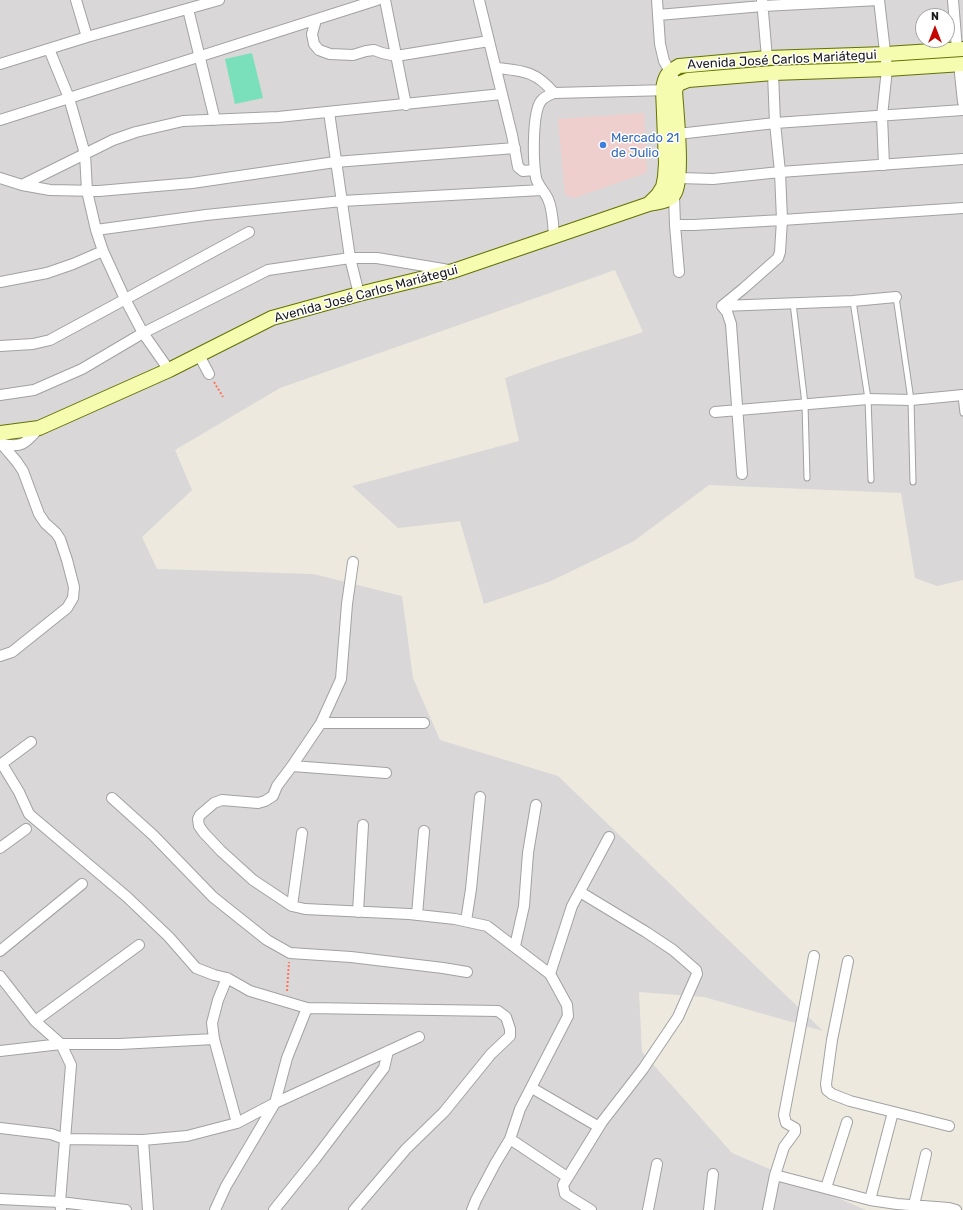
<!DOCTYPE html>
<meta charset="utf-8">
<style>
body{margin:0}
#map{position:relative;width:963px;height:1210px;overflow:hidden;background:#ede9df;font-family:Rubik,sans-serif}
canvas{display:block}
.north{position:absolute;left:915px;top:8px;width:40px;height:40px;box-sizing:border-box;background:#fff;border:1px solid #a4a4a4;border-radius:50%;rotate:0deg;font-size:11px;font-weight:700;line-height:16px;text-align:center;color:#1b1b1b}
.north::after{content:'';display:block;margin:auto;width:14px;height:18px;background:#c50500;clip-path:polygon(50% 0,100% 100%,50% 72%,0 100%)}
</style>
<div id="map">
<canvas width="963" height="1210"></canvas>
<div class="north">N</div>
</div>
<script>
const c = document.querySelector('canvas').getContext('2d');
c.lineJoin = 'round';
function paint(path, color) { c.fillStyle = color; c.fill(path, 'evenodd'); }
function stroke(path, color, width, dash) { c.strokeStyle = color; c.lineWidth = width; c.lineCap = dash ? 'butt' : 'round'; c.setLineDash(dash || []); c.stroke(path); }
function write(font, color, halo, rows, align = 'center') {
  c.font = font + ' Rubik,sans-serif'; c.lineWidth = 3; c.setLineDash([]); c.textBaseline = 'middle'; c.strokeStyle = halo; c.fillStyle = color; for (const [text, x, y, turn = 0] of rows) {
    c.save(); c.translate(x, y); c.rotate((+turn || 0) * Math.PI / 180); c.textAlign = isNaN(turn) ? turn : align; if (halo) c.strokeText(text, 0, 0); c.fillText(text, 0, 0); c.restore();
  }
}
const residential = new Path2D(`
 M0,0h963v580l-26,6 -22,-8 -14,-85 -192,-8 -75,56 -83,40 -67,23 -24,-83 -62,7 -46,-42 167,-45 -14,-63 39,-14 99,-32 -28,-62 -335,118 -105,62 17,40 -50,47 15,32 156,5 89,22 11,82 27,62 118,36 265,255 -119,-34 -65,-5 3,60 90,101 134,57h-866zM923,16h24v24h-24z`);
const commercial = new Path2D(`
 M644,113l3,57 -1,3 -72,25 -9,-3 -7,-76z`);
const pitch = new Path2D(`
 M252,53l11,45 -28,6 -10,-45z`);
const path = new Path2D(`
 M214,382l9,15
 M287,991l2,-29`);
const lane = new Path2D(`
 M896,297l15,103 2,82
 M853,301l15,98 3,81
 M793,303l12,101 2,74
 M961,396l2,17`);
const street = new Path2D(`
 M76,0l11,37
 M385,0l21,105
 M479,0l33,135 6,32 5,4 12,-1
 M657,0l3,44 4,17 9,16
 M762,0l5,58
 M879,0l8,69 -5,47 2,49
 M953,0l4,49
 M188,9l27,111
 M658,15l105,-9 116,-6
 M316,20l-4,14 2,10 5,6 11,4 23,1 13,-4 8,-1 8,3 14,3 93,-15
 M49,49l20,49 16,56 2,37 9,39 7,21 22,48 18,34 26,37
 M0,64l87,-27 132,-37
 M959,64l4,38
 M497,68c26,3 39,3 57,25l115,-3
 M554,93c-5,2 -9,3 -13,8 -9,12 -8,61 -5,77 2,8 9,14 12,21 5,11 5,25 6,37
 M329,112l21,146 9,36
 M0,120l377,-120
 M678,134l97,-11 188,-13
 M0,178l22,7 28,5 49,1 93,-8 143,-21 180,-14
 M679,178l34,1 67,-7 183,-13
 M22,185l91,-45 23,-8 47,-11 95,-4 224,-23
 M674,195l1,30 4,47
 M675,225h19l88,-5 181,-12
 M96,230l110,-15 136,-14 200,-11
 M0,282l47,-9 26,-9 30,-13
 M722,306l131,-5 43,-4
 M0,346l33,-2 17,-4 199,-108
 M199,355l10,19
 M0,395l34,-5 48,-21 61,-36 125,-63 82,-12h27l72,12
 M715,412l153,-13 43,1 52,-5
 M0,442l17,20 6,9 16,43 6,9 11,10 4,6 7,21 7,27 -1,11 -6,10 -55,44 -12,4
 M0,443c22,6 26,0 39,-15
 M742,474l-11,-150 -4,-12 -5,-6 22,-18 26,-23 8,-7 2,-6 2,-32 -2,-48 -5,-49 -2,-50
 M353,562l-6,42 -6,75 -20,44 -29,43 -15,20 -4,10 -8,5 -7,2 -36,-3 -8,3 -14,12 -2,4 1,7 5,7 17,18 32,29 39,26 13,3 104,5 46,5 32,7 63,48 17,31 1,11 -48,93 -10,30 -15,25 -19,36 -4,10
 M321,723h103
 M2,764l17,28 10,22 98,83 42,40 27,31 18,7 13,3 23,13 57,17 191,3 8,6 4,12v7l-19,18 -47,58 -38,37 -52,61
 M0,765l31,-23
 M292,766l94,7
 M112,798l41,37 60,62 54,43 23,13 61,4 92,11 24,4
 M0,848l26,-19
 M580,892l66,40 27,18 23,20 1,4 -19,43 -35,52 -41,53 -39,63 2,9 26,16
 M292,906l10,-73
 M358,912l5,-87
 M417,915l7,-84
 M466,921l5,-32 9,-92
 M515,946l9,-40 4,-53 8,-48
 M0,951l82,-67
 M848,961l-16,79 -6,44 1,6 5,4 18,7 99,25
 M550,974l22,-68 37,-69
 M0,976l35,45 26,23 10,21 -11,137 1,8
 M227,978l-9,22 -6,23 2,16 23,84
 M35,1021l104,-76
 M0,1051l61,-7h59l94,-5
 M532,1088l67,39
 M0,1128l51,6 14,5 78,1 44,-4 50,-13 38,-20 144,-66
 M510,1139l57,38
 M143,1140l5,70
 M775,1175l95,25 27,4 52,4 7,2
 M826,1188l21,-66
 M0,1199l60,3 66,8
 M870,1200l23,-88
 M914,1205l12,-51
 M215,1210l11,-24 49,-83 12,-45 20,-50
 M274,1210l41,-51 69,-91 4,-17
 M648,1210l9,-46
 M709,1210l4,-36
 M768,1210l7,-35 9,-28 11,-15v-4l-9,-5 -2,-8 30,-159`);
const secondary = new Path2D(`
 M649,204l9,-9 5,-8 2,-10 1,-14 -3,-74c2,-13 4,-16 16,-23l88,-8 119,-4 77,-5
 M0,433l39,-5 130,-58 103,-52 87,-24 94,-23 196,-67c8,-2 20,-2 25,-10 10,-13 2,-84 1,-104l3,-6 10,-4 85,-7 114,-4 76,-5`);
const markers = [
 [603,145,4,"#3f7fe0"]
];
const streetNames = [
 ["Avenida José Carlos Mariátegui",782,60,-3],
 ["Avenida José Carlos Mariátegui",366,294,-15]
];
const shopNames = [
 ["Mercado 21",611,138],
 ["de Julio",611,153]
];
paint(residential, '#d9d7d7');
paint(commercial, '#efcfcd');
paint(pitch, '#79e0bb');
stroke(lane, '#a2a2a2', 7);
stroke(street, '#a2a2a2', 12);
stroke(secondary, '#637201', 16);
stroke(path, '#fe745f', 2, [2, 2]);
stroke(lane, '#fff', 5);
stroke(street, '#fff', 10);
stroke(secondary, '#f5fbaf', 14);
for (const [x, y, r, color] of markers) { const dot = new Path2D(); dot.arc(x, y, r, 0, 2 * Math.PI); c.fillStyle = color; c.fill(dot); stroke(dot, '#fff', 1.5); }
write('13px', '#1b1b1b', '#fff', streetNames);
write('13px', '#366cbe', '#fff', shopNames, 'left');
</script>
